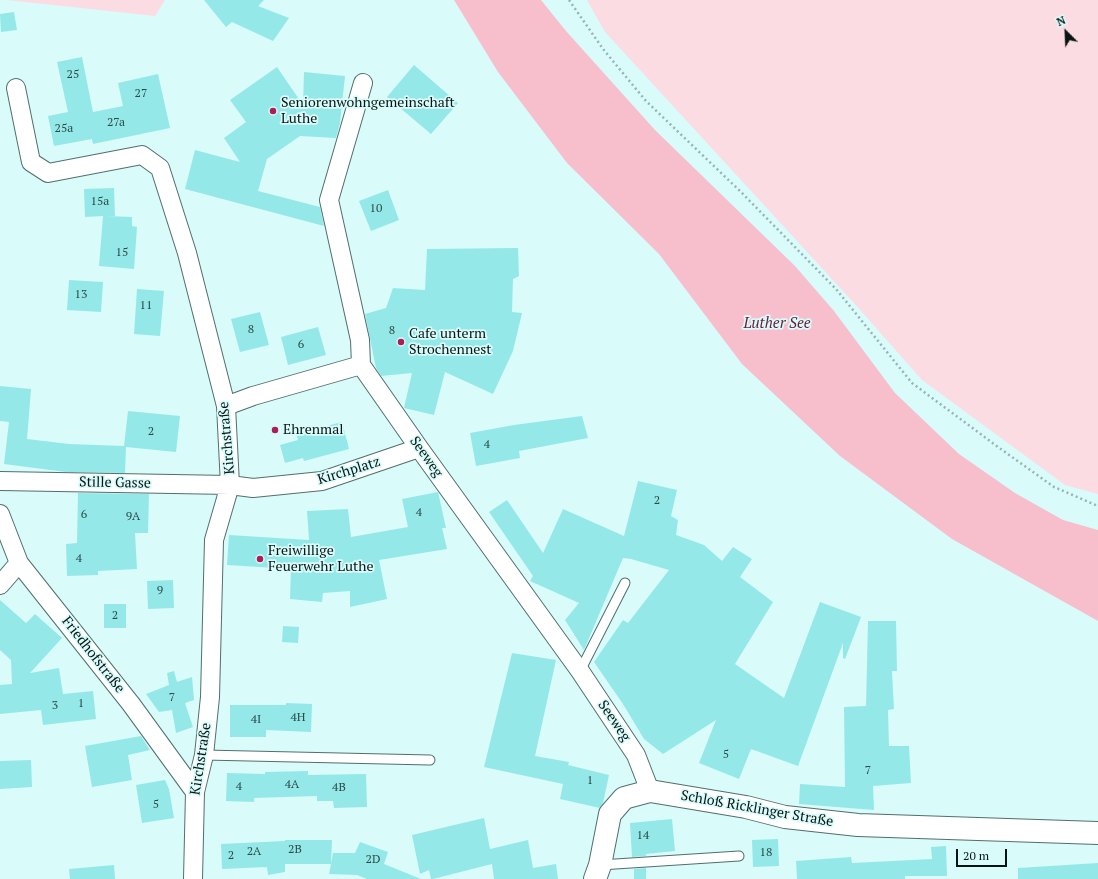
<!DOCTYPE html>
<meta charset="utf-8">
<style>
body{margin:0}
#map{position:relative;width:1098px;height:879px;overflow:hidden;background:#d9fbfa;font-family:"PT Serif",serif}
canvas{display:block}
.north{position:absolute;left:1046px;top:12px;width:40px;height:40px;-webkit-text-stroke:3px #d9fbfa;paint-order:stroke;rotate:336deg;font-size:11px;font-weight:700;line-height:16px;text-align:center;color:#091515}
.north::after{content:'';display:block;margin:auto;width:14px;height:18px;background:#091515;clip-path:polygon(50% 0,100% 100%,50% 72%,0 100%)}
.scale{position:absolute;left:956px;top:849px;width:51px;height:18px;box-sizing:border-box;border:2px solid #091515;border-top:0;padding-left:5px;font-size:12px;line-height:14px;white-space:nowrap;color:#091515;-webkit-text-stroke:3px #d9fbfa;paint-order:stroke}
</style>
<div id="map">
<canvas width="1098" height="879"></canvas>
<div class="north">N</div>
<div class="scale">20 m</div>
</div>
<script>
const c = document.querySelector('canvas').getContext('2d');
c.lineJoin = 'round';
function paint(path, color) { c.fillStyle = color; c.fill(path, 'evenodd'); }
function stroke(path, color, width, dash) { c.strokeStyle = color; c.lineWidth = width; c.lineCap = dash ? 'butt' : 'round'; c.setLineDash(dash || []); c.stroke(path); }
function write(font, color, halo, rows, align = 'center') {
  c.font = font + ' "PT Serif",serif'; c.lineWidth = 3.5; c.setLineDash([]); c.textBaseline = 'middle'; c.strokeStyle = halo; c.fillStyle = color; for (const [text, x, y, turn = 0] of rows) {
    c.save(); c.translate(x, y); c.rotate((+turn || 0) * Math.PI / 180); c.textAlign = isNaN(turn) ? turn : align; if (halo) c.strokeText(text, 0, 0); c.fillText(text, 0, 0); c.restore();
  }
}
const green = new Path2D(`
 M7,0h158l-10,16z
 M587,0h511v494l-33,-9 -143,-105 -68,-77 -249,-271z`);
const water = new Path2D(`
 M454,0h87l25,31 89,99 140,136 39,45 61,82 64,61 56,39 48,27 35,10v91l-146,-82 -112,-83 -98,-92 -83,-110 -92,-91 -69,-91z`);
const building = new Path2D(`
 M204,0h60l-6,6 31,12 -16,23 -41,-19 -6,5z
 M14,12l3,18 -16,2 -1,-18z
 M82,57l11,55 30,-6 -5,-23 40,-9 12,54 -77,16 -1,-5 -38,7 -6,-30 20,-4 -11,-50z
 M414,65l44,38 -27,31 -44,-37z
 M277,67l26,38 1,-33 41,4 -5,47 -4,15 -36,-2 -33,23 -9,32 62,16 4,19 -139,-37 10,-39 45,12 -16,-24 22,-16 -16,-22z
 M114,188l1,28h-8l25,1v9l5,1 -3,42 -35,-3 4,-50 -18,1 -1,-28z
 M388,190l11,30 -28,11 -12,-30z
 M518,248l1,28 -6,3 -1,33 10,1 -9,38 -20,43 -48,-22 -11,43 -30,-7 8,-35 -31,3 -5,-8 -11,-54 21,-6 7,-20 32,2 2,-41z
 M69,280l34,2 -2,30 -34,-2z
 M137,289l27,2 -4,45 -26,-2z
 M260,312l9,33 -29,7 -9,-33z
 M318,327l8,28 -38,10 -7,-28z
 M0,386l31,3 -4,50 42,5 55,2 4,-35 52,5 -4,36 -50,-5 -1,26 -59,-1 -62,-8 5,-42 -9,-1z
 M582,416l6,22 -69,13 1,7 -44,8 -6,-33 44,-8z
 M342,422l7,27 -45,12 -1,-3 -18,5 -5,-18 18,-5 -2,-6z
 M638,481l39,9 -6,26 7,4 -2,15 28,10 18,16 11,-14 19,12 -12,18 33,25 -38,62 49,34 36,-96 41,15 -16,42 -2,-1v-15l-45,123 -47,-17 -12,30 -40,-16 17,-43 -53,34 -19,-15 -21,-35 -29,-42 29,-42 5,3 41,-53 -38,-11 -8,-1 -39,92 -19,-30 14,-17 -49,-22 3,-5 -44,-64 18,-12 36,53 20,-44 61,27z
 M438,492l8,36h-4l5,21 -68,11 8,39 -37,8v-16l-27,2 -1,9 -32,-3 1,-30 -64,-4 2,-30 80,5 -2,-29 41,-2 3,28 57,-10 -6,-28z
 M78,493l71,1 -1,39h-13l2,36 -39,2v4l-31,1 -1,-32 11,-1z
 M173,580l1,28 -26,1 -1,-28z
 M0,600l26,23 9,-9 27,24 -32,35 29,-5 4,26 30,-3 3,28 -53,6 -2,-15 -41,4v-29l12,-1 -1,-24 -11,-10z
 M104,604h22v24h-22z
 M868,621h28l1,50h-5l2,38 -6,1 1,36h20l2,37 -38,3 1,24 -75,-6 1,-20 45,3 -1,-80 22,-1z
 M283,626l16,1 -1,16 -16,-1z
 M512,653l44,7 -21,96 34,6 -1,3 41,10 -6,28 -3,5 -40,-9 3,-15 -79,-17z
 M174,671l3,11 15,-5 2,23 -9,3 8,24 -17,6 -4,-23 -13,2 -13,-18 23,-9 -2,-12z
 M286,703l26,1 -1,28 -45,-2v7h-36v-32h56z
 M141,736l9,14 -22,5 4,25 -40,7 -7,-41z
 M31,760l1,27 -32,2v-28z
 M308,771v4l58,-1 1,33 -33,1 -1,-7h-16v-5l-63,2v4l-28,-1 1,-28 38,1v-2z
 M165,780l4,9 5,29 -32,5 -6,-38z
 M484,818l6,31 38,-9 5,28 23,-4 2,15h-64l-2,-15 -59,15h-2l-2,-9 -9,4 -8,-39z
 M672,819l3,32 -29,3v2l-14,1 -2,-34z
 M778,839l1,27 -26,1 -1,-27z
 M285,840h47l-1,24 2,-11h22l5,-11 28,10 -4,12 37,15h-54l-10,-4 -28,-1 2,-10h-46v8l-17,3 -1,-8 -45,2 -1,-25 64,-3z
 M946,846l1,30h-42v3h-108l-1,-18 55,-4 1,6 80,-4 -1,-12z
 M1098,863v16h-80v-11z
 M114,865l1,14h-45l-1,-10z
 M646,868v11h-12v-10z`);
const path = new Path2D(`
 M569,0l34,49 43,52 95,91 95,97 76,94 86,64 56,40 44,19`);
const service = new Path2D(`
 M580,671l45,-88
 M204,755l226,5
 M600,865l139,-9`);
const minor = new Path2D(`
 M363,83l-34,117 31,140 1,25 58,83 161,223 56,84 14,36
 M16,88l15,74 17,11 94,-18 18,13 27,85 39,153 4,79 -16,55 -4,157 -6,58 -9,37 -2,87
 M226,406l27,-10 108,-31
 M0,481l230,4 23,3 69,-7 97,-33
 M0,514l19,49 112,141 64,88
 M0,585l19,-22`);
const tertiary = new Path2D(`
 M595,879l5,-14 10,-51 14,-16 26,-7 96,16 39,10 73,8 240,8`);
const markers = [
 [273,111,4,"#ac1d56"],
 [401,342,4,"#ac1d56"],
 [275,430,4,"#ac1d56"],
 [260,559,4,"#ac1d56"]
];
const numberNames = [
 ["25",73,75],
 ["27",141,94],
 ["27a",116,123],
 ["25a",64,129],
 ["15a",100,202],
 ["10",376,209],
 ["15",122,253],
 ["13",81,295],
 ["11",146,306],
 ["8",251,330],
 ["8",392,331],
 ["6",301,345],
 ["2",151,432],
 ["4",487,445],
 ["2",657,501],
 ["4",419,513],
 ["6",84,515],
 ["9A",133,517],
 ["4",79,559],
 ["9",160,591],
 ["2",115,616],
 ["7",172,698],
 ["1",81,704],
 ["3",55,706],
 ["4H",298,718],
 ["4I",256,720],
 ["5",726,755],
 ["7",868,771],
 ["1",590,781],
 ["4A",292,785],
 ["4",239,787],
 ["4B",339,788],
 ["5",156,805],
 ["14",643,836],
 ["2B",295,850],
 ["2A",254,852],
 ["18",766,853],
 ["2",231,856],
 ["2D",373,860]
];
const poiNames = [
 ["Seniorenwohngemeinschaft",281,103],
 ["Luthe",281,119],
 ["Cafe unterm",409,334],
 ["Strochennest",409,350],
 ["Ehrenmal",283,430],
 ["Freiwillige",268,551],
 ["Feuerwehr Luthe",268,567]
];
const streetNames = [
 ["Kirchstraße",227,438,-95],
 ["Seeweg",426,457,55],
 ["Kirchplatz",349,471,-17],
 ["Stille Gasse",115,483,1],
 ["Friedhofstraße",93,655,52],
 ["Seeweg",614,721,56],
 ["Kirchstraße",201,759,-81],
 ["Schloß Ricklinger Straße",757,809,10]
];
const waterNames = [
 ["Luther See",777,324]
];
paint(green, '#fbdce2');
paint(water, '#f7bfcc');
paint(building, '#94e9e8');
stroke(service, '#506f6e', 11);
stroke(minor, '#506f6e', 20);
stroke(tertiary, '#506f6e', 24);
stroke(path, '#98b3b3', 2.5, [2, 3]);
stroke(service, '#fff', 9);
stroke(minor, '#fff', 18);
stroke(tertiary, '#fff', 22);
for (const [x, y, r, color] of markers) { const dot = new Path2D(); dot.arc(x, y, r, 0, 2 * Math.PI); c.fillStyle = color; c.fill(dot); stroke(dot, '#d9fbfa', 1.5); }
write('12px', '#2c4a4a', null, numberNames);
write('14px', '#091515', '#d9fbfa', poiNames, 'left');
write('14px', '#091515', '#d9fbfa', streetNames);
write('italic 15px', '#691b36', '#d9fbfa', waterNames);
</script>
